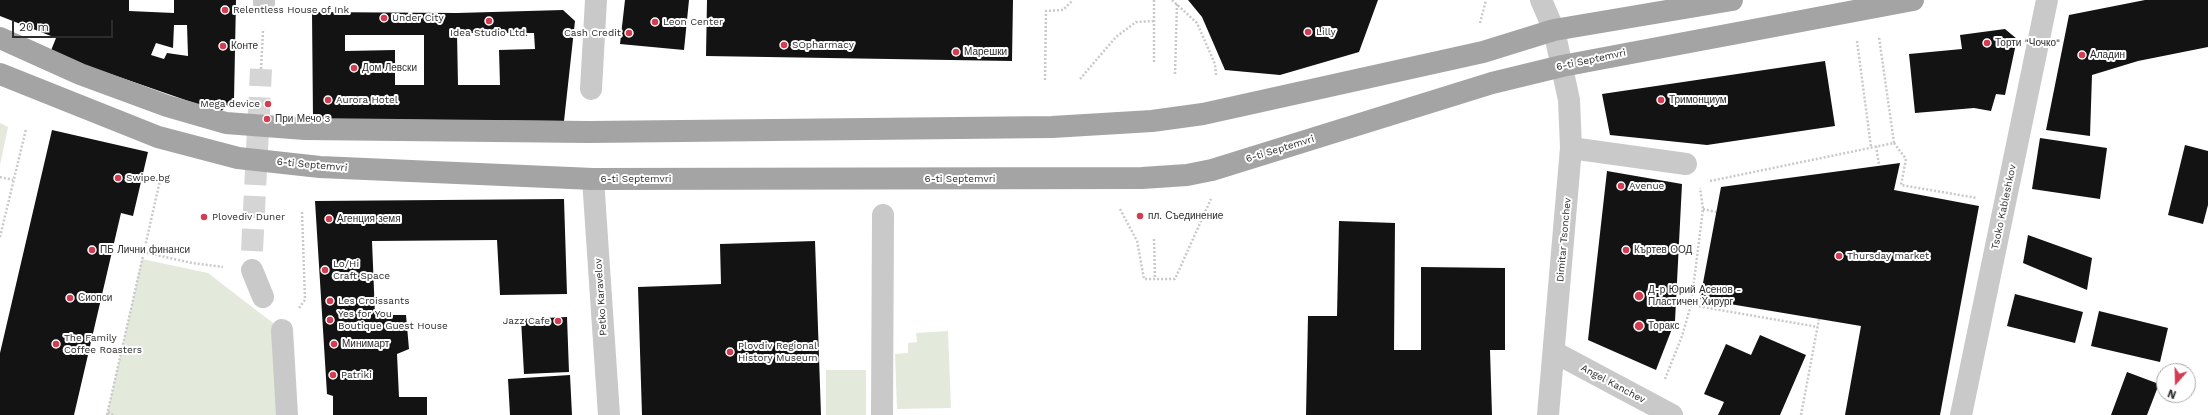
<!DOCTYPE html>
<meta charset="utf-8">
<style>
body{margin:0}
#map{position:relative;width:2208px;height:415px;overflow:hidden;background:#fff;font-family:"Work Sans",sans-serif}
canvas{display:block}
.north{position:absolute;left:2156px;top:363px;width:40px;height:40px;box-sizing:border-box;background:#fff;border:1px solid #ababab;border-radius:50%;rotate:200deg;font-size:11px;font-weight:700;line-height:16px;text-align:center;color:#2c2c2c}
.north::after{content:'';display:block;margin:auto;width:14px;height:18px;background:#d43d51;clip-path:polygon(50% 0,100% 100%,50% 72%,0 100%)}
.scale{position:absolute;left:12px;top:20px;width:101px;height:18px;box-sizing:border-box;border:2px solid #2c2c2c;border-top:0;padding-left:5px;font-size:12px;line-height:14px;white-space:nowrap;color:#2c2c2c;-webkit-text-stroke:3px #fff;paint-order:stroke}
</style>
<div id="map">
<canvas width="2208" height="415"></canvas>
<div class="north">N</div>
<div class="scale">20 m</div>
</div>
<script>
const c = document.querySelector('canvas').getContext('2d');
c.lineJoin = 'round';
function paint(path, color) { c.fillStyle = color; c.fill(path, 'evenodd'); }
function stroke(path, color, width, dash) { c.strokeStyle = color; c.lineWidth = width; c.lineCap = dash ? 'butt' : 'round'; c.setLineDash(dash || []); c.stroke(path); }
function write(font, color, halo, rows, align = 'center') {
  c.font = font + ' "Work Sans",sans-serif'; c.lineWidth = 4; c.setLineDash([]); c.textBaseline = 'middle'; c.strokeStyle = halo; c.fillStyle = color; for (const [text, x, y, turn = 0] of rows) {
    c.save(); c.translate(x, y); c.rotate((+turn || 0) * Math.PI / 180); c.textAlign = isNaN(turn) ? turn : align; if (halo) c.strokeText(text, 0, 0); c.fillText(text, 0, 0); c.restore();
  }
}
const green = new Path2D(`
 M0,123l8,4 -8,38z
 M142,259l66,14 74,57 5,85h-180z
 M948,331l3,77 -54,1 -2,-55 13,-1v-10l9,-1 -1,-9z
 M826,370h40v45h-40z`);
const building = new Path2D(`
 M0,0h129v11l45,2v-13h62l-2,100 -14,12 -170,-59 6,-15 -56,-22zM174,25h13l1,31 -21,-3 -3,6 -13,-4 5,-12 17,5z
 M625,0h64l-5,50 -64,-6z
 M707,0h306l-1,61 -306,-5z
 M1188,0h190l-19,52 -79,23 -55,-5 -23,-53z
 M2145,0h63v47l-70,14 -46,14 -2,61 -44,-6 23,-115z
 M563,10l12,11 -11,100 -251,-2 -1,-107 145,1zM457,33h77l1,16 -36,1 1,35h-42zM345,35h79v50h-29v-35l-50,1z
 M2005,29l12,10 -12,56 -9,-1 -5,17 -17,-3 -59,5 -6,-59 53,-5 -2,-14z
 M1825,61l10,65 -128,19 -97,-10 -8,-41z
 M52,130l96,22 -15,64 -12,-3 -47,202h-74v-62z
 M2040,138l67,10 -7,51 -68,-10z
 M2185,145l23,6v54l-5,19 -35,-9z
 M1900,163l-6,27 85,16 -39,209h-95l16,-89 -161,-27 21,-112z
 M1607,171l75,13 -7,137 -19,49 -68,-30z
 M564,199l3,95 -67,1 -3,-55 -125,1 3,74h31l3,34 -12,5 2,43h28v18h-94v-19l-6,-2 -12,-193z
 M1339,221l56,2 -1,127h27v-83l84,1v82h-15l2,65h-186l2,-99h29z
 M2028,235l64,23 -5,32 -64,-27z
 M815,241l6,174h-179l-4,-128 83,-3 -1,-40z
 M2015,294l68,18 -8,31 -68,-17z
 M2099,311l69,17 -8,34 -69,-16z
 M567,317l2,55 -45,2 -3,-55z
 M1760,335l46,20 -26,60h-62l6,-13 -20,-8 22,-50 25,11z
 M2127,372l32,12 -12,31h-36z
 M570,375l2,40h-62l-2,-36z`);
const minorTunnel = new Path2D(`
 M252,251l9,-182`);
const path = new Path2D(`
 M1154,0v63
 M1172,0l25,23 18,41 1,11
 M1480,23l6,-23
 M1857,41l14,106
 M261,69l2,-38
 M1175,74l2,-70
 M1080,79l36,-42 20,-15 18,-1
 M1045,80l1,-69 17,-1 10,-10
 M1894,143l12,16 -5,26 76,13
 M1876,146l3,19
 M0,177l13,3
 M1710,181l184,-38 -15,-106
 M1120,209l17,32 7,38h31l36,-80
 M1703,209l13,3
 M0,237l26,-108
 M1154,239l1,40
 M143,252l49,11 31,4
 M1691,305l127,22
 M299,308l6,-8 -3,-89
 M1665,379l17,-43 9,-31 12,-96 -3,-21
 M108,412l5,3
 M107,415l54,-239
 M1801,415l18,-96`);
const minor = new Path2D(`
 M1541,0l13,30 15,70 2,48 -23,267
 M264,3v-3
 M591,89l5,-89
 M1571,148l115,16
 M593,179l16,236
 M252,270l11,27
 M282,330l5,85
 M1554,352l118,63
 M882,415l1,-200
 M1961,415l86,-415`);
const major = new Path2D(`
 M0,38l80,36 87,32 59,17 79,6 284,3 463,-5 100,-6 51,-7 280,-62 71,-22 178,-30
 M0,74l158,63 80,21 82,9 273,12 549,-1 45,-3 25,-5 280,-87 70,-17 351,-66`);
const markers = [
 [225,10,4,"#d43d51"],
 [384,18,4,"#d43d51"],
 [489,21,4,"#d43d51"],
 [655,22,4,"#d43d51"],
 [1308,32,4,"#d43d51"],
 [629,33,4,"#d43d51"],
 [1987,43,4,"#d43d51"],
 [784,45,4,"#d43d51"],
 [223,46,4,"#d43d51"],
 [956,52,4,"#d43d51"],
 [2082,55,4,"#d43d51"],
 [354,68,4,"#d43d51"],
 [328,100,4,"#d43d51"],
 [1661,100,4,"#d43d51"],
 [268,104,4,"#d43d51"],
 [267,119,4,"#d43d51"],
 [118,178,4,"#d43d51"],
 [1621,186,4,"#d43d51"],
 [1140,216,4,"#d43d51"],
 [204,217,4,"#d43d51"],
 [329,219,4,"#d43d51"],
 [92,250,4,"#d43d51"],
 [1626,250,4,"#d43d51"],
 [1839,256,4,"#d43d51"],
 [325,270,4,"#d43d51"],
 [1639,296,5,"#d43d51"],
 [70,298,4,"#d43d51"],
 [330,301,4,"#d43d51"],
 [330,320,4,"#d43d51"],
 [558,321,4,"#d43d51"],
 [1639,326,5,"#d43d51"],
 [56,344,4,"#d43d51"],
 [334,344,4,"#d43d51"],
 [730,352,4,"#d43d51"],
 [333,375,4,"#d43d51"]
];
const poiNames = [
 ["Relentless House of Ink",233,10],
 ["Under City",392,18],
 ["Leon Center",663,22],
 ["Lilly",1316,32],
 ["Idea Studio Ltd.",489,33,"center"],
 ["Cash Credit",621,33,"right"],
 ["Торти \"Чочко\"",1995,43],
 ["SOpharmacy",792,45],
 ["Конте",231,46],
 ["Марешки",964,52],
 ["Аладин",2090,55],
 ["Дом Левски",362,68],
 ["Aurora Hotel",336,100],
 ["Тримонциум",1669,100],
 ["Mega device",260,104,"right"],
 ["При Мечо 3",275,119],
 ["Swipe.bg",126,178],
 ["Avenue",1629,186],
 ["пл. Съединение",1148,216],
 ["Plovediv Duner",212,217],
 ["Агенция земя",337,219],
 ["ПБ Лични финанси",100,250],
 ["Къртев ООД",1634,250],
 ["Thursday market",1847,256],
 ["Lo/Hi",333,264],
 ["Craft Space",333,276],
 ["Д-р Юрий Асенов -",1648,290],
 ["Пластичен Хирург",1648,302],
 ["Сиопси",78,298],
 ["Les Croissants",338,301],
 ["Yes for You",338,314],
 ["Boutique Guest House",338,326],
 ["Jazz Cafe",550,321,"right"],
 ["Торакс",1648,326],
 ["The Family",64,338],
 ["Coffee Roasters",64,350],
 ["Минимарт",342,344],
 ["Plovdiv Regional",738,346],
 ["History Museum",738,358],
 ["Patriki",341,375]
];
const streetNames = [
 ["6-ti Septemvri",1591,60,-12],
 ["6-ti Septemvri",1280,149,-17],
 ["6-ti Septemvri",312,165,5],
 ["6-ti Septemvri",636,179],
 ["6-ti Septemvri",960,179],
 ["Tsoko Kableshkov",2004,207,-78],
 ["Dimitar Tsonchev",1564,240,-85],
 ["Petko Karavelov",601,297,-94],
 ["Angel Kanchev",1613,384,28]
];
paint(green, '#e3e9db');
paint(building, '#131313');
stroke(minorTunnel, '#d5d5d5', 22, [22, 11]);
stroke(path, '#c9c9c9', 2.5, [2, 2]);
stroke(minor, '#c9c9c9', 22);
stroke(major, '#a4a4a4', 22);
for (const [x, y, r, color] of markers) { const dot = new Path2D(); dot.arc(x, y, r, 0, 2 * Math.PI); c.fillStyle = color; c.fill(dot); stroke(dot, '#fff', 1.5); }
write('10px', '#2c2c2c', '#fff', poiNames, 'left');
write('10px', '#2c2c2c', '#fff', streetNames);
</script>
